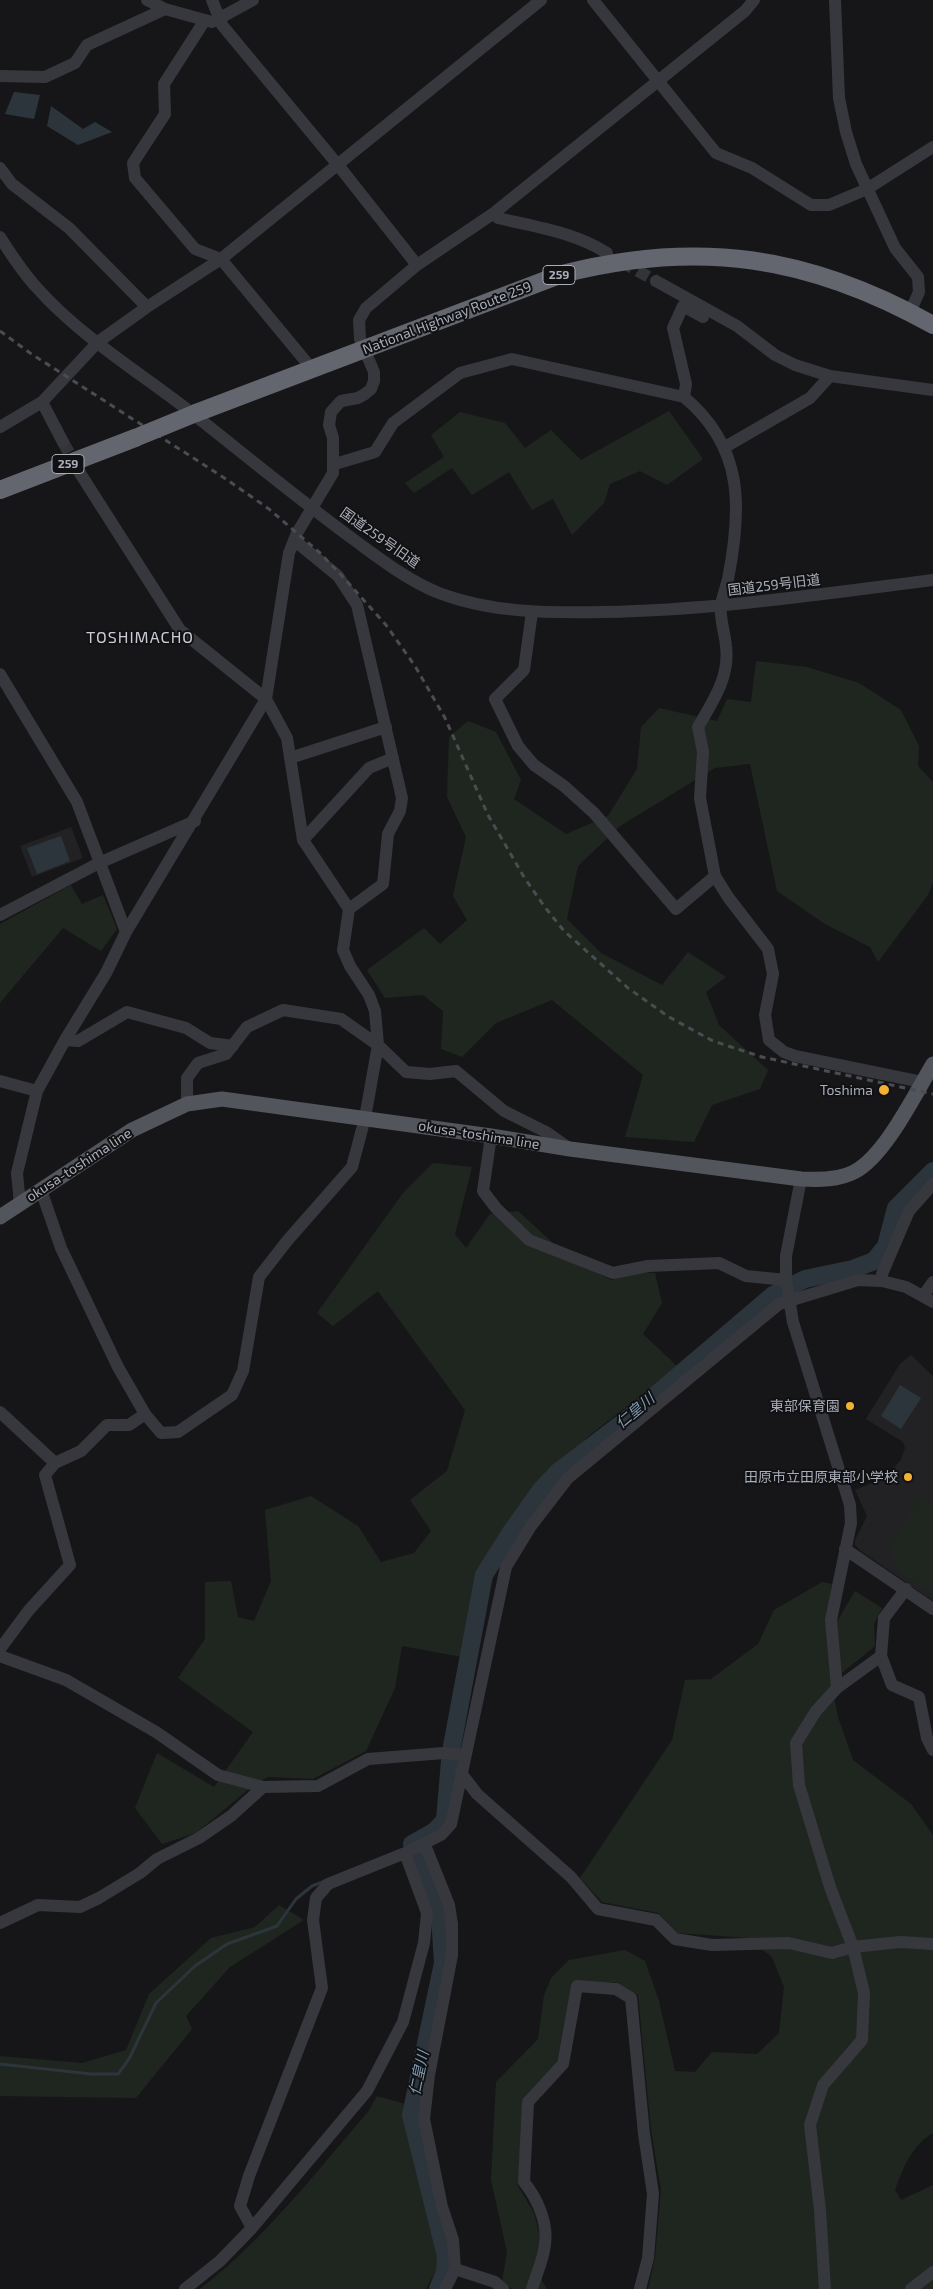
<!DOCTYPE html>
<meta charset="utf-8">
<style>
body{margin:0}
canvas{display:block;background:#161618}
</style>
<canvas width="933" height="2289"></canvas>
<script>
const c = document.querySelector('canvas').getContext('2d');
c.lineJoin = 'round';
function paint(path, color) { c.fillStyle = color; c.fill(path, 'evenodd'); }
function stroke(path, color, width, dash) { c.strokeStyle = color; c.lineWidth = width; c.lineCap = dash ? 'butt' : 'round'; c.setLineDash(dash || []); c.stroke(path); }
function write(font, color, halo, rows, align = 'center') {
  c.font = font + ' "Exo 2","Noto Sans JP",sans-serif'; c.lineWidth = 4; c.setLineDash([]); c.textBaseline = 'middle'; c.strokeStyle = halo; c.fillStyle = color; for (const [text, x, y, turn = 0] of rows) {
    c.save(); c.translate(x, y); c.rotate((+turn || 0) * Math.PI / 180); c.textAlign = isNaN(turn) ? turn : align; if (halo) c.strokeText(text, 0, 0); c.fillText(text, 0, 0); c.restore();
  }
}
const built = new Path2D(`
 M71,827l12,31 -51,19 -12,-31z
 M911,1355l22,21v225l-72,-50 -6,-6v-5l12,-24 -12,-26 22,-9 12,-8 12,-13 4,-12 -2,-6 -37,-23 34,-55z`);
const green = new Path2D(`
 M669,411l34,48 -36,26 -27,-14 -30,13 -6,19 -32,32 -19,-36 -21,11 -23,-38 -37,23 -20,-27 -38,25 -9,-10 39,-26 -13,-22 29,-23 45,11 20,25 26,-18 30,30z
 M756,661l51,6 52,16 42,27 18,36 -1,20 15,16v101l-5,12 -50,67 -8,-15 -45,-23 -48,-33 -27,-127 -35,4 -95,58 -42,40 -11,53 34,34 61,32 26,-33 38,25 -20,15 13,33 49,45 -8,19 -48,16 -18,37 -69,-5 18,-62 -91,-75 -56,23 -34,34 -21,-8 2,-38 -20,-16 -38,3 -18,-28 57,-42 16,16 27,-24 -14,-24 13,-59 -19,-40 2,-60 19,-16 28,11 25,48 -7,19 52,35 42,-18 29,-47 4,-42 18,-19 58,13 10,-22 24,3z
 M71,885l11,19 21,-9 14,34 -16,22 -38,-23 -63,75v-79z
 M433,1163l39,4 -17,67 11,14 24,-34 28,-3 58,53 36,16 23,-8 20,1 7,30 -19,31 35,33 -88,68 -54,50 -56,87 -18,85 -60,-11 -7,42 -29,63 -53,28 -45,-2 -18,11 -54,45 -34,11 -27,-36 22,-55 57,34 39,-55 -75,-54 27,-39v-57l26,-1 7,36 16,4 17,-40 -6,-71 46,-14 47,30 23,36 33,-9 17,-22 -21,-31 37,-29 18,-61 -87,-119 -45,35 -16,-13 86,-120z
 M921,1496l12,8v91l-35,-24 -9,-25z
 M822,1582l10,2 -6,41 12,-5 17,-29 27,17 -8,16 1,22 -44,36 7,35 15,43 58,44 22,31v298c-21,12 -30,35 -38,57l6,10 32,-15v104h-285l7,-31 6,-68 -10,-60 -13,-135 -23,-13h-43l-15,80 -33,36 -6,88 16,27 6,23 2,45 5,8h-35l-10,-7 5,-30 -16,-72 5,-98 42,-43 6,-44 7,-17 18,-18 56,-10 20,11 14,40 16,70 20,1 17,-20 45,2 22,-21 5,-46 -12,-30 -24,-19 -70,-5 -20,-20 -56,-11 -22,-24 92,-138 13,-60 26,-1 47,-35 16,-34z
 M279,1905l25,15 -74,47 -44,49 6,13 -56,69 -136,-2v-40l82,7 44,-13 23,-56 62,-56 44,-11z
 M377,2096l28,8 35,159 -14,26h-226c64,-49 115,-116 168,-177z`);
const water = new Path2D(`
 M14,92l26,3 -6,24 -29,-5z
 M51,106l32,23 12,-7 17,10 -34,13 -31,-19z
 M61,836l9,25 -33,13 -10,-26z
 M900,1385l21,13 -20,31 -20,-13z`);
const stream = new Path2D(`
 M0,2064l91,10h27l11,-15 27,-56 39,-37 32,-22 50,-18 19,-27 16,-13 13,-5`);
const river = new Path2D(`
 M452,1746l32,-171 27,-43 30,-42 17,-18 67,-51 148,-126 32,-16 48,-10 21,-8 12,-15 10,-38 37,-37
 M412,1844l23,-13 10,-11 5,-59
 M418,1856l22,59 3,48 -32,152 35,141 -1,16 -7,17`);
const minorTunnel = new Path2D(`
 M622,262l34,19
 M63,442l15,27`);
const minor = new Path2D(`
 M147,0l18,9 47,13
 M212,0l10,25 116,140 79,100
 M593,0l123,153 36,15 59,37h18l38,-16 66,-42
 M835,0l4,98 7,34 10,32 39,84 23,29 1,15 -9,20
 M218,19l35,-19
 M205,20l-41,64 1,30 -32,49 2,15 60,71 26,10 86,104 4,7
 M0,76l45,1 30,-14 12,-18 78,-36
 M0,168l12,16 57,44 78,79
 M494,213l4,5c37,9 76,14 109,35
 M0,237c12,19 23,36 38,52 45,50 106,86 159,128 53,42 105,85 160,125 26,19 52,39 82,51 52,20 109,20 164,19 110,-2 220,-18 330,-32
 M656,281l81,45 38,29 20,10 35,11 103,14
 M684,397l2,-13 -13,-56 10,-22 20,11
 M42,402l21,40
 M0,427l42,-25 56,-60 49,-35 74,-48 320,-259
 M725,447l85,-49 20,-22
 M335,464l40,-12 18,-29 67,-50 52,-14 172,38c60,50 58,111 44,182 -2,8 -5,17 -7,25 -2,13 4,29 5,42 4,31 -13,55 -28,81l5,25 -3,46 15,78 13,21 40,52 5,25 -8,41 4,25 15,12 11,4 127,26
 M294,540l44,36 19,29 45,193 -2,13 -12,23 -5,50 -34,25
 M532,612l-8,58 -29,29 23,47 16,19 30,21 30,27 82,96 39,-33
 M0,674l77,128 49,130
 M290,758l96,-31
 M303,840l66,-72 24,-10
 M0,915l99,-52 96,-42
 M65,1040l13,1 49,-29 59,16 24,15 23,3
 M0,1081l37,10
 M187,1104v-26l11,-15 28,-9 21,-27 36,-17 58,9 37,26 28,27 24,2 26,-3 48,40 42,21 24,17
 M491,1136l-8,55 13,17 33,32 84,33 35,-7 71,-3 27,13 40,4
 M801,1179l-15,77v24l7,42 57,183 1,18 -20,97 6,68
 M41,1190l20,58 57,119 27,47 16,19 17,-1 54,-37 11,-24 16,-94 28,-36 65,-74 13,-49 13,-73 -3,-34 -6,-16 -19,-29 -7,-16 6,-41 -46,-69 -16,-102 -21,-39 -86,-69 -102,-160
 M20,1204l-3,-31 20,-82 28,-51 41,-67 20,-41 140,-233 23,-146 8,-20 36,-60v-35l-4,-13 2,-13 10,-11 17,-3 7,-4 6,-5 3,-8v-9l-14,-33 -1,-19 7,-12 51,-43 77,-52 251,-202 9,-11
 M882,1281v-7l27,-63 24,-27
 M923,1296l10,-14
 M0,1412l55,51
 M845,1549l88,60
 M906,1589l-22,29 -3,38 11,29 27,12 8,41 6,12
 M0,1649l29,-39 41,-45 -25,-90 10,-12 26,-12 26,-26h22l16,-11
 M0,1656l66,24 90,52 62,43 45,12 55,-1 50,-27 76,-6 20,2
 M461,1773l16,21 94,83 27,32 58,11 19,19 37,6 77,-2 43,10 21,-6 47,-5 33,2
 M425,1845l24,60 3,19v31l-23,120 -5,44 18,88 11,33 2,29 -10,20
 M0,1923l38,-18 42,2 19,-9 41,-25 17,-14 42,-21 32,-22 32,-29
 M252,2228l-12,-22 9,-30 73,-188 -9,-68 3,-22 12,-14 77,-31
 M455,2269l40,13 8,7
 M185,2289l35,-28 32,-33 115,-137 36,-69 21,-79 3,-30 -22,-60 36,-18 10,-11 55,-257 25,-41 37,-48 211,-174 79,-24 24,1 24,6 27,15
 M532,2289c4,-14 12,-31 13,-45 3,-22 -8,-46 -21,-62l4,-80 35,-38 14,-78 39,3 15,9 13,136 9,60 -5,64 -8,31
 M825,2289l-5,-79 -10,-85 13,-40 39,-45 2,-47 -11,-46 -23,-60 -31,-102 -3,-42 20,-32 21,-23 44,-32
 M911,2289l22,-17`);
const major = new Path2D(`
 M0,1217l132,-87 55,-26 35,-5 269,37 79,13 231,30c18,1 38,1 53,-7 31,-16 61,-78 79,-108`);
const highway = new Path2D(`
 M196,413l366,-139c137,-35 248,-18 371,51
 M0,490l135,-52`);
const rail = new Path2D(`
 M0,331l30,22 196,126 43,30 51,44 23,24 43,48 29,41 30,52 43,97 36,62 20,29 20,25 64,57 41,29 44,24 49,16 171,37`);
const highwayBridge = new Path2D(`
 M135,438l61,-25`);
const markers = [
 [884,1090,6,"#f2b134"],
 [850,1406,5,"#f2b134"],
 [908,1477,5,"#f2b134"]
];
const shields = [
 [559,275,32],
 [68,464,32]
];
const shieldNames = [
 ["259",559,275],
 ["259",68,464]
];
const streetNames = [
 ["National Highway Route 259",447,318,-21],
 ["国道259号旧道",380,538,35],
 ["国道259号旧道",774,585,-7],
 ["okusa-toshima line",479,1135,9],
 ["okusa-toshima line",79,1165,-33]
];
const poiNames = [
 ["Toshima",873,1090],
 ["東部保育園",840,1406],
 ["田原市立田原東部小学校",898,1477]
];
const waterNames = [
 ["仁皇川",635,1411,-40],
 ["仁皇川",419,2073,-78]
];
const quarterNames = [
 ["TOSHIMACHO",140,638]
];
paint(built, '#222225');
paint(green, '#1e261f');
paint(water, '#2c353c');
stroke(stream, '#2c353c', 3);
stroke(river, '#2c353c', 18);
stroke(minorTunnel, '#333438', 12, [12, 6]);
stroke(minor, '#37383d', 12);
stroke(major, '#53555c', 15);
stroke(highway, '#63666e', 18);
stroke(rail, '#4a4c52', 3, [6, 5]);
stroke(highwayBridge, '#63666e', 18);
for (const [x, y, r, color] of markers) { const dot = new Path2D(); dot.arc(x, y, r, 0, 2 * Math.PI); c.fillStyle = color; c.fill(dot); stroke(dot, '#111113', 2); }
for (const [x, y, w] of shields) { const box = new Path2D(); box.roundRect(x - w / 2, y - 9.5, w, 19, 4); c.fillStyle = '#111113'; c.fill(box); stroke(box, '#a8adb8', 1); }
write('bold 12px', '#a8adb8', null, shieldNames);
write('14px', '#a8adb8', '#111113', streetNames);
write('14px', '#a8adb8', '#111113', poiNames, 'right');
write('italic 15px', '#7f9bb3', '#111113', waterNames);
c.letterSpacing = '1px';
write('16px', '#c9ccd4', '#111113', quarterNames);
c.letterSpacing = '0px';
</script>
